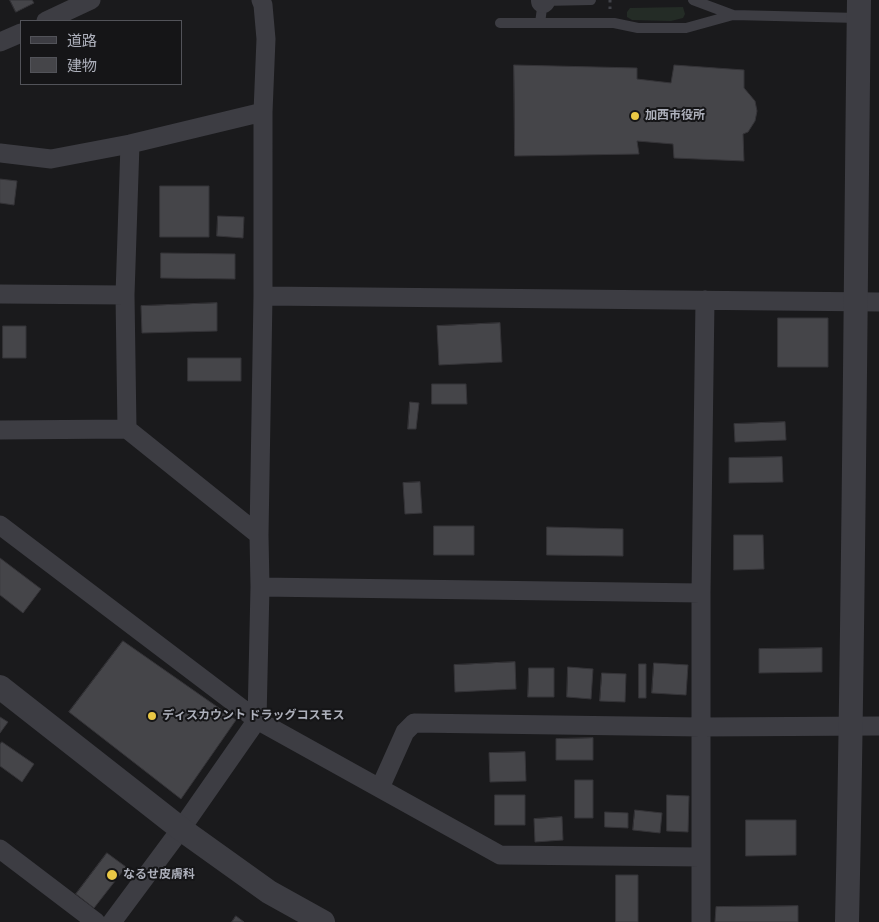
<!DOCTYPE html>
<meta charset="utf-8">
<style>
body{margin:0}
#map{position:relative;width:879px;height:922px;overflow:hidden;background:#1a1a1c;font-family:"PT Sans Narrow","Noto Sans JP",sans-serif}
canvas{display:block}
.legend{position:absolute;left:20px;top:20px;width:162px;height:65px;box-sizing:border-box;background:#151517;border:1px solid #525359;margin:0;padding:6px 9px;list-style:none;font-size:15px;color:#adb0bb}
.legend li{display:flex;align-items:center;gap:10px;height:25px}
.legend b{width:25px;border:1px solid #525359}
</style>
<div id="map">
<canvas width="879" height="922"></canvas>
<ul class="legend">
<li><b style="height:6px;background:#3d3d43"></b>道路</li>
<li><b style="height:14px;background:#454549"></b>建物</li>
</ul>
</div>
<script>
const c = document.querySelector('canvas').getContext('2d');
c.lineJoin = 'round';
function paint(path, color) { c.fillStyle = color; c.fill(path, 'evenodd'); }
function stroke(path, color, width, dash) { c.strokeStyle = color; c.lineWidth = width; c.lineCap = dash ? 'butt' : 'round'; c.setLineDash(dash || []); c.stroke(path); }
function write(font, color, halo, rows, align = 'center') {
  c.font = font + ' "PT Sans Narrow","Noto Sans JP",sans-serif'; c.lineWidth = 4; c.setLineDash([]); c.textBaseline = 'middle'; c.strokeStyle = halo; c.fillStyle = color; for (const [text, x, y, turn = 0] of rows) {
    c.save(); c.translate(x, y); c.rotate((+turn || 0) * Math.PI / 180); c.textAlign = isNaN(turn) ? turn : align; if (halo) c.strokeText(text, 0, 0); c.fillText(text, 0, 0); c.restore();
  }
}
const green = new Path2D(`
 M683,7l2,7 -2,4 -12,3 -39,-1 -5,-3v-5l3,-4z`);
const building = new Path2D(`
 M10,0h22l2,3 -18,9z
 M514,65l123,3v11l34,4 3,-18 70,5v18l11,13 2,10 -2,10 -7,11 -5,2 1,27 -70,-3 -1,-14 -36,-3 2,13 -124,2z
 M0,179l17,2 -3,24 -14,-2z
 M160,186h49v51h-49z
 M218,216l26,1 -1,21 -26,-2z
 M161,253l74,1v25l-74,-1z
 M217,303v28l-75,2 -1,-27z
 M778,318h50v49h-50z
 M500,323l2,39 -63,3 -2,-39z
 M3,326h23v32h-23z
 M188,358h53v23h-53z
 M432,384h34l1,20h-35z
 M410,402l9,1 -3,26h-8z
 M785,422l1,18 -51,2 -1,-18z
 M782,457l1,25 -54,1v-25z
 M420,482l2,31 -17,1 -2,-31z
 M434,526h40v29h-40z
 M547,527l76,2v27l-76,-1z
 M734,535h29l1,34 -30,1z
 M0,558l41,31 -18,24 -23,-18z
 M123,641l113,79 -55,79 -112,-87z
 M822,648v24l-63,1v-24z
 M515,662l1,27 -61,3 -1,-27z
 M654,663l34,2 -2,30 -34,-2z
 M639,664h7v34h-7z
 M568,667l25,2 -2,30 -24,-2z
 M529,668h25v29h-26z
 M602,673l24,1 -1,28 -25,-1z
 M0,717l8,5 -8,11z
 M593,738v22h-37v-21z
 M2,742l32,22 -12,18 -22,-16v-22z
 M525,752l1,29 -36,1 -1,-29z
 M575,780h18v38h-18z
 M495,795h30v30h-30z
 M667,795l22,1 -1,36 -21,-1z
 M635,810l27,3 -2,20 -27,-3z
 M605,812l23,1v15l-23,-1z
 M562,817l1,23 -28,2 -1,-23z
 M746,820h50v35l-50,1z
 M107,853l19,14 -32,41 -18,-14z
 M616,875h22v47h-22z
 M798,906v16h-83l1,-15z
 M236,916l8,6h-12z`);
const path = new Path2D(`
 M610,9v-9`);
const service = new Path2D(`
 M693,0l40,15 126,3
 M500,23h40l3,-22 48,-1
 M540,23h74l24,5h48l47,-13`);
const minor = new Path2D(`
 M46,21l45,-21
 M0,42l21,-9
 M0,153l51,6 79,-15 133,-32
 M0,294l125,1
 M263,296l616,6
 M127,429l-2,-134 5,-151
 M0,430l127,-1 132,106
 M0,525l257,195 243,135 201,2
 M260,587l441,6
 M380,788l25,-56 9,-9 287,4 178,-1
 M0,849l96,73
 M112,922l69,-93 76,-109 3,-133 -1,-52 4,-239v-184l3,-73 -3,-34 -2,-5
 M701,922v-329l4,-293`);
const tertiary = new Path2D(`
 M543,0v1
 M0,687l181,142 88,63 54,30
 M847,922c7,-307 8,-615 12,-922`);
const markers = [
 [635,116,5,"#eac845"],
 [152,716,5,"#eac845"],
 [112,875,6,"#eac845"]
];
const poiNames = [
 ["加西市役所",645,116],
 ["ディスカウント ドラッグコスモス",162,716],
 ["なるせ皮膚科",123,875]
];
paint(green, '#242c26');
paint(building, '#454549');
stroke(building, '#353438', 1);
stroke(path, '#414248', 3, [2.5, 4]);
stroke(service, '#3d3d43', 10);
stroke(minor, '#3d3d43', 19);
stroke(tertiary, '#3d3d43', 24);
for (const [x, y, r, color] of markers) { const dot = new Path2D(); dot.arc(x, y, r, 0, 2 * Math.PI); c.fillStyle = color; c.fill(dot); stroke(dot, '#151517', 2); }
write('bold 12px', '#adb0bb', '#151517', poiNames, 'left');
</script>
